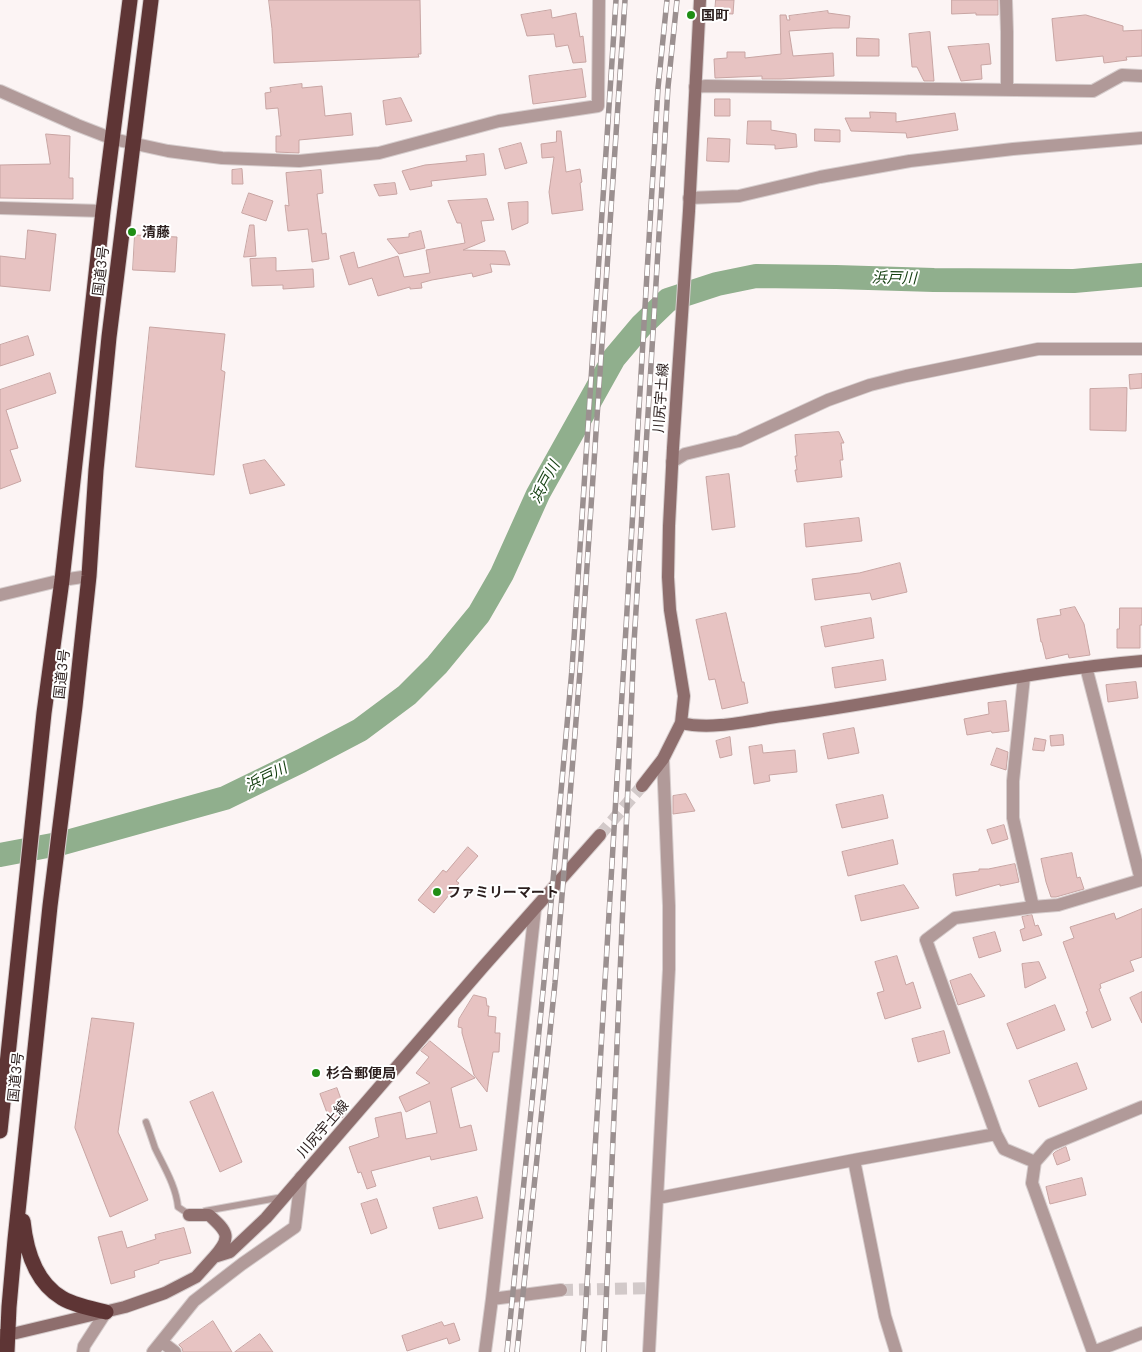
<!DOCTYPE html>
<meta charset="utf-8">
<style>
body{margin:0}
canvas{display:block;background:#fcf4f4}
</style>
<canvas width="1142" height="1352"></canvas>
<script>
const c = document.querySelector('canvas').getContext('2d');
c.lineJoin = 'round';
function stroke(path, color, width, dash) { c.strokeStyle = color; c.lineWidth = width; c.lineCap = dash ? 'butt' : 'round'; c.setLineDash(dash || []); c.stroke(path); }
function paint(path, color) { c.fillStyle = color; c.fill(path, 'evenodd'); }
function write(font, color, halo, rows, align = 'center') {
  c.font = font + ' Lato,"Noto Sans JP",sans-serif'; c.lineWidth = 4; c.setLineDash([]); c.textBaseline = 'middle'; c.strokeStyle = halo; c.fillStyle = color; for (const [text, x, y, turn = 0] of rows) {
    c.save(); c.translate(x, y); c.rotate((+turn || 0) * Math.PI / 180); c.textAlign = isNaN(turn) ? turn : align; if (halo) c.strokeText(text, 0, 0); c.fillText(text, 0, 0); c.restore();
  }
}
const river = new Path2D(`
 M0,855l63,-12 162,-45 76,-37 59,-31 47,-35 30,-30 42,-51 23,-40 36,-80 76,-136 27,-32 27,-26 49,-16 39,-8 80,1 98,3 140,1 68,-6`);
const building = new Path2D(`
 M269,0h151l1,54h-3l1,3 -145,6 -2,-34z
 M716,0h18l-1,14 -18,-1z
 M952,0h46v15h-22v-2l-24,1z
 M551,10l1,8 24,-5 4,24 3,-1 3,26 -13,1 -5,-18 -12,2 -2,-13 -27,2 -6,-21z
 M828,11v2l22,3 -1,12h-16l-44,3 4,25 40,-3 1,23 -53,3h-19v-3l-47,2 -1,-19 13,-1v-6h18v6l36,-4 -1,-39h6l1,5h3l-1,-4z
 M1086,15l37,11v5l19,-1v26l-16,1 1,3 -23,3 -1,-7 -47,5 -4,-42z
 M930,32l4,49h-10l-7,-14h-5l-3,-33z
 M857,38l22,1v17h-22z
 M989,44l2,20 -10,1 1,14 -21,2 -13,-34z
 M582,69l4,28 -53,7 -4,-28z
 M302,84v4l20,-2 3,30 26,-3 2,22 -54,5v13l-23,-1v-16h5l-3,-28 -12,1 -1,-16 6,-1 -1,-4z
 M401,98l11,23 -26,4 -3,-24z
 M715,99h15v17h-15z
 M870,112l26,1v9l59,-9 3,17 -51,8 -1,-5 -55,-2 -6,-13h25z
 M748,121h23v9l25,4 1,13 -22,2v-4l-28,-1z
 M815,129l25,1v12l-25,-1z
 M557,131h4l5,41 14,-3 2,13 -2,1 3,27 -31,4 -3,-22 5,-35 -12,1 -1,-14 15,-2z
 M46,134l24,2 -1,42h4v21l-73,-1v-33l50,-1z
 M708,138l22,1 -1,23 -22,-1z
 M521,143l6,20 -22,6 -6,-20z
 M484,154l2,21 -55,6 1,5 -22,4 -8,-19 23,-6 42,-4 -1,-5z
 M242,169l1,15h-11v-14z
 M321,170l2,23 -6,1 5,40 4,-1 3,26 -17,3 -4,-33 -20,2 -3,-26 4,1 -3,-33z
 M395,183l2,11 -18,2 -5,-11z
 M249,193l24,8 -7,20 -24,-8z
 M487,199l7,21 -13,1 4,20 -22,9 42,1 5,14 -20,-1 2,8 -19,5 -1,-4 -40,7 -11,3 1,5 -12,1v-2l-32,9 -6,-18 -23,7 -9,-29 14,-4 4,16 40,-12 6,21 26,-4 -4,-23 39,-7 -4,-20h-4l-9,-22z
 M528,202v21l-16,7 -4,-27z
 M250,225h4l2,31 -12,1z
 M28,230l28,4 -6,57 -50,-5v-30l25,3z
 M421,231l4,17 -26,6 -12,-15 22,-2v-3z
 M135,235l42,2 -2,35 -42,-2z
 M276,258v13l37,-2 1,18 -31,2v-4l-31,1 -2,-27z
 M150,327l75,7 -4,36 4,2 -11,103 -78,-8z
 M28,336l6,19 -34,11v-21z
 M50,373l6,20 -50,17 12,38 -8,2 11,31 -21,8v-99z
 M1142,374v14l-12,1 -1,-14z
 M1127,388l-1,43 -36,-1v-41z
 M839,432l5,11h-3l2,17h-3l2,17 -45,5 -2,-12h2l-2,-14h2l-2,-21z
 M265,460l20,25 -35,9 -7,-29z
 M729,474l6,53 -23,3 -6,-53z
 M859,518l3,23 -56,6 -2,-23z
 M900,563l7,29 -35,8 -2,-7 -55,7 -3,-21 47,-6z
 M1075,607l9,17 6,31 -21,3 -1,-4 -22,5 -4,-17h-1l-4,-23 24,-4 -1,-5z
 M1120,608h22v17h-2v23h-23v-19h2z
 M726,613l16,69h2l4,21 -26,6 -7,-30 -6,1 -13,-60z
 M871,618l3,20 -49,9 -4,-20z
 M883,660l3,20 -51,8 -3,-20z
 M1136,682l2,16 -30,4 -2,-17z
 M1006,701l3,30 -17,2 -1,-2 -24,4 -3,-16 25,-5 -1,-11z
 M854,728l5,25 -31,6 -5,-25z
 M1063,735l1,10 -13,1 -1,-10z
 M730,737l2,18 -12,3 -4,-17z
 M1035,738l11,2 -2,11 -11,-1z
 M762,745l1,8 32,-3 2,22 -28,3 1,6 -16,3 -5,-37z
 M997,748l11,4 -2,18 -15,-5z
 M686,794l9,17 -22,3v-18z
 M883,795l5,23 -46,10 -6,-23z
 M1004,825l4,14 -16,5 -5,-14z
 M893,840l5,24 -50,12 -6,-24z
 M468,847l10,9 -22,25 3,2 -25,30 -16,-13 25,-30 3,2z
 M1072,853l5,25 3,-1 4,12 -28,8h-5l-5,-15 -5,-23z
 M1015,864l4,18 -19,4v-2l-44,12 -3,-22 26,-3v-2h9z
 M904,885l15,23 -58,13 -6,-25z
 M1142,909v48l-12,4 4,10 -34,13 1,4 -2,1 12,31 -19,8 -6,-16 2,-1 -25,-69 11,-4 -4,-11 44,-14 2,6z
 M1032,915l3,11 3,-1 4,10 -19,6 -3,-11 5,-2 -3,-11z
 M995,932l6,19 -22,7 -6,-20z
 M897,956l9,29 7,-3 8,26 -36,11 -8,-26 7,-2 -9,-29z
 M1039,962l7,16 -21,10 -3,-24z
 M971,974l14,22 -27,9 -8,-24z
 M1142,992v31l-12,-25z
 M474,995l12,3 1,8h2l-1,10 8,1 -1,16h5l-1,19h-6l-6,40 -13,-17 -12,-42v-5l-4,-1 1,-8z
 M1055,1005l10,25 -48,19 -10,-25z
 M92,1018l42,5 -16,109 30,68 -38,17 -35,-89z
 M944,1031l6,22 -32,9 -6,-23z
 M430,1041l45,37 -24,10 9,40 11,-3 6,25 -46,10 -1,-4 -59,15 5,15 -9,3 -6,-17 -3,1 -9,-26 30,-10 -4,-19 26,-6 5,27 31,-6 -7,-32 -24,11 -7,-15 31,-14 -14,-10 13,-16 -8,-6z
 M1077,1063l10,26 -48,18 -10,-26z
 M337,1088l9,25 -3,4 -13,4 -10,-27z
 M213,1092l29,70 -22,10 -30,-70z
 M1066,1147l4,13 -13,5 -4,-11 2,-2z
 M1082,1178l4,17 -36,9 -4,-17z
 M477,1197l6,21 -44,11 -6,-21z
 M377,1199l10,29 -16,6 -10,-30z
 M184,1228l7,25 -32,8v2l-25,8 1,6 -24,7 -13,-47 24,-6 5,17 29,-9 -1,-4z
 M213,1321l19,31h-49l-1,-4 -3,-3z
 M442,1322l2,4 10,-3 6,17 -11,4 -2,-6 -40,13 -5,-15z
 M260,1334l13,18h-38z`);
const streetTunnel = new Path2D(`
 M561,1290l91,-2`);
const secondaryTunnel = new Path2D(`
 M600,835l42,-49`);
const lane = new Path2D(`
 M146,1122c3,8 6,17 9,26 9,19 21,38 23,59l12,8
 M205,1211l78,-14`);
const street = new Path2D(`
 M1006,0l1,32v58
 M695,87l11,-1 387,5 29,-16 20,1
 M0,91l77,34 36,14 55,12 54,7 77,3 80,-8 120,-32 99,-15 1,-106
 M689,198l50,-2 81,-19 90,-16 103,-12 129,-11
 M0,208l103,3
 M672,462l13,-8 54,-13 89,-41 42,-15 36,-9 132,-27h104
 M0,595l62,-15 27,-4
 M1024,677l-11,104v37l20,89 -78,11 -29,22 70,194 8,15 31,13
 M1033,907l25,-2 83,-25 -55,-213
 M854,1160l31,156 11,36
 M658,1198l196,-38 142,-26
 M492,1299l69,-9
 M162,1342l13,10
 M83,1352l1,-6 22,-34
 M153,1352l41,-51 48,-37 53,-37 6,-50
 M485,1352l7,-53 43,-390
 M649,1352l20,-383v-63l-6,-147
 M1093,1352l-61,-169 3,-21 15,-17 92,-38
 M1093,1352l49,-19`);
const secondary = new Path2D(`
 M681,723c33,8 75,-4 109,-8 118,-16 234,-44 352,-54
 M642,786l21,-27 18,-36 3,-27 -14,-86 -2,-33 1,-51 4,-78 16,-237 11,-211
 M189,1215h20c19,17 23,22 5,42
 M0,1335h8l117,-28 40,-14 31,-16 18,-20 16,-5 36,-34 217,-251 117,-132`);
const highway = new Path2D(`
 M0,1131l44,-418 18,-133 41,-369 27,-211
 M23,1221c3,29 12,61 39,77 12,7 30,11 44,14
 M7,1352l2,-45 6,-67 35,-334 25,-200 14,-130 7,-106 13,-133 42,-337`);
const rail = new Path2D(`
 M507,1352l37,-371 28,-312 44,-669
 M517,1352l38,-369 25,-312 45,-671
 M583,1352l75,-1264 9,-88
 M604,1352l30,-709 34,-556 9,-87`);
const markers = [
 [691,15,5,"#1f8e15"],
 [132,232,5,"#1f8e15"],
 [437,892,5,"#1f8e15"],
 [316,1073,5,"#1f8e15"]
];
const poiNames = [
 ["国町",701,15],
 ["清藤",142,232],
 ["ファミリーマート",447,892],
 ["杉合郵便局",326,1073]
];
const streetNames = [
 ["国道3号",101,271,-83],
 ["川尻宇土線",661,398,-86],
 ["国道3号",62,674,-84],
 ["国道3号",16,1077,-84],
 ["川尻宇土線",323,1129,-49]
];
const waterNames = [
 ["浜戸川",894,278,1],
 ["浜戸川",545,482,-62],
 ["浜戸川",266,777,-26]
];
stroke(river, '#90af8d', 24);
paint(building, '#e7c3c2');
stroke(building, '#c8a5a3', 1);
stroke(streetTunnel, '#d2c9c9', 12, [12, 6]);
stroke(secondaryTunnel, '#d2c9c9', 12, [12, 6]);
stroke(lane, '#d6cdcd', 8);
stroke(street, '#d6cdcd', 14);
stroke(secondary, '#d6cdcd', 14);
stroke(highway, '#d6cdcd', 17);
stroke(lane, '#b19a99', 6);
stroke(street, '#b19a99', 12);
stroke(secondary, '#8e6e6d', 12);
stroke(highway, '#5e3535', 15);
stroke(rail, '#9b9090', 5.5);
stroke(rail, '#fff', 4, [11]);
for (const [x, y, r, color] of markers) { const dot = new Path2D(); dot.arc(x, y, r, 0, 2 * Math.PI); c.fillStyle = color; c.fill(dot); stroke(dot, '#fff', 2); }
write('bold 14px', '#2b1e1d', '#fff', poiNames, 'left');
write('14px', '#2b1e1d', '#fff', streetNames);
write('italic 15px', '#133e0f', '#fff', waterNames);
</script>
